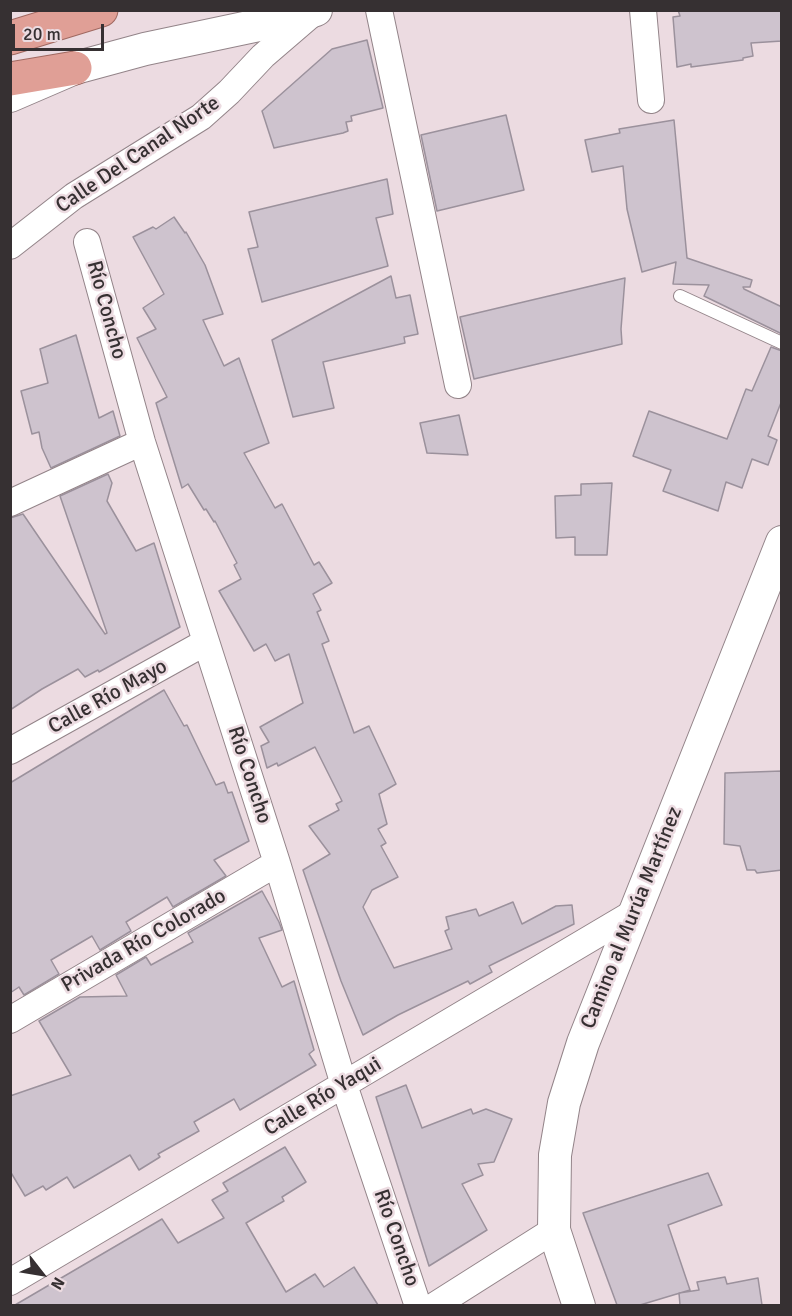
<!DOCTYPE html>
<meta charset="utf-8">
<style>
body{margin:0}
#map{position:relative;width:792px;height:1316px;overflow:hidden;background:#ecdbe1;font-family:Signika,sans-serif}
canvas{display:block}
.frame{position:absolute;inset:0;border:12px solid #363032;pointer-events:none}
.north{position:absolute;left:12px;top:1244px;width:60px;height:60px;-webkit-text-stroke:4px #ecdbe1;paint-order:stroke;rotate:121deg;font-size:16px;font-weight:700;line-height:24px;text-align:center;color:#363032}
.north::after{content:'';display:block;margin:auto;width:21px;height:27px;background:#363032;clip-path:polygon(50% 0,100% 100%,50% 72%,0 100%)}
.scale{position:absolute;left:12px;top:24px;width:92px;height:27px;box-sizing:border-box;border:3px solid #363032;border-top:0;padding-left:8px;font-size:18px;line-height:21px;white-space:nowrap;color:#363032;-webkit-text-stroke:4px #ecdbe1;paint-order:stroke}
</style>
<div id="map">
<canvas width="792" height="1316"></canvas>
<div class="frame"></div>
<div class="north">N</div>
<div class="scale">20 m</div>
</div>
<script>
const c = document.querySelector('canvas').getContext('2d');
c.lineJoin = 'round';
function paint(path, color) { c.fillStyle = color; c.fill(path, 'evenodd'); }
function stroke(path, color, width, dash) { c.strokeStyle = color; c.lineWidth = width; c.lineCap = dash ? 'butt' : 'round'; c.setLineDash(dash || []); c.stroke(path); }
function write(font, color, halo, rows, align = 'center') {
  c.font = font + ' Signika,sans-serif'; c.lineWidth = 5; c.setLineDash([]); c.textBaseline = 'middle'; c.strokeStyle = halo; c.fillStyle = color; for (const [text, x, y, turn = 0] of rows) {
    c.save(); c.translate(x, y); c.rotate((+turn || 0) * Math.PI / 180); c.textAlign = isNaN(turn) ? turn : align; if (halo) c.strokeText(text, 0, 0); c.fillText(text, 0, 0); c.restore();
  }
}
const building = new Path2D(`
 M678,10h104v31l-31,2 2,13 -10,2v2l-52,7v-3l-14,3 -4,-50 7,-1z
 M367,40l16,68 -32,8 1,5 -6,1 2,9 -5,2 -69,15 -12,-37 70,-62z
 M506,115l18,75 -87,21 -16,-76z
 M674,120l13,138 65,22 -2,7h-7l1,2 38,18v27l-78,-38 5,-11 -36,-1 3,-22 -34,10 -15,-63 -4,-43 -31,6 -7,-32 35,-7 -1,-4z
 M387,179l6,35 -17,4 12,48 -126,36 -14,-53 10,-2 -9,-35z
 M174,217l11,16 1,-1 19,33 18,49 -20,6 21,46 15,-8 30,85 -25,10 31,55 7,-4 32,61 5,-3 13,21 -19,11 8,16 -4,2 12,29 -7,3 32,89 15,-7 27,58 -17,10 8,30 -9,5 8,14 -5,3 17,31 -26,13 -9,17 31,61 58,-19 -7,-18 4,-2 -3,-12 30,-8 3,7 34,-14 9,22 34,-18 16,-1 2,19 -85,42 3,6 -22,12 -2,-3 -70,34 -35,20 -22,-54 -38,-111 27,-16 -21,-28 30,-16 -3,-6 6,-3 -27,-54 -37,19 -1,-3 -10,5 -6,-22 8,-4 -9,-15 43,-24 -14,-49 -14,7 -9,-17 -12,7 -35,-60 22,-12 -7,-14 3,-2 -22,-42 -1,1 -8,-13 -2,1 -16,-26 -6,4 -26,-85 11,-6 -30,-59 19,-9 -13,-21 21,-14 -31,-57 20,-10 3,2z
 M391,276l5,22 14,-3 8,39 -14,3 1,6 -82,19 11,46 -41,9 -21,-77z
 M625,278l-4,51 1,15 -148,35 -14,-62z
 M76,335l23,83 14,-7 7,25 -69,32 -9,-20 -3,-16 -7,2 -11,-43 27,-8 -8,-34z
 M771,347l11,4v49l-14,36 9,4 -9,25 -16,-6 -10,29 -16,-6 -8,29 -55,-20 8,-21 -38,-14 16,-45 78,28 19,-50 6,2z
 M459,415l9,40 -41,-2 -7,-30z
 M108,474l4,9 -5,18 29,50 18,-8 26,84 -81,45 -1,-2 -13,7 -7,-8 -36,20 -32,21v-192l13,-4 82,120 2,-1 -47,-137z
 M612,483l-5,72h-32v-18l-19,1 -1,-42 26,-1v-11z
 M164,690l20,36 3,-1 29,60 8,-3 4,11 4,-1 17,49 -35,19 12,16 -53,31 -6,-10 -41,25 5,9 -31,19 -8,-14 -41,24 8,14 -35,21 -5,-8 -9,6v-210z
 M782,771v99l-25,3 -2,-3h-8l-7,-24 -16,-2 1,-71z
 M262,891l17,31 3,8 -23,8 23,49 12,-6 20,69 -5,4 7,11 -76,45 -6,-11 -40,23 5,9 -41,23 2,3 -21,13 -9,-15 -56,33 -7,-11 -21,13 -3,-4 -18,10 -15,-25v-75l61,-21 -32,-54 41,-24 47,-1 -11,-21 30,-18 5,8 42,-23 -5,-9z
 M406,1085l16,43 49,-19 2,5 13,-5 26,10 -18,43 -16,2 5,11 -21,9 25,46 -58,36 -53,-169z
 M285,1147l21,35 -24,15 2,4 -38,22 40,69 29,-18 9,13 30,-20 24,38h-363l147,-86 16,24 46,-25 -12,-18 16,-9 -5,-8z
 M708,1173l14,32 -54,20 22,65 -50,15h-23l-34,-92z
 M725,1277l2,7 31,-6 4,27h-82l-1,-12 20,-3 -2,-8z`);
const service = new Path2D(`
 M680,296l102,47`);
const minor = new Path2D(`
 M379,10l79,375
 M643,10l8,90
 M87,242l55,200 135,421 67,222 74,221
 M10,246l64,-50 127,-79 28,-25 34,-36 50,-43
 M10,503l132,-61
 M10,751l196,-109
 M10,1020l267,-157
 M10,1282l625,-370
 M434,1306l120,-76`);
const tertiary = new Path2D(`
 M10,96l65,-28 70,-19 142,-30 29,-9
 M579,1306l-25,-76 1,-75 9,-52 19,-60 199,-501`);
const trunk = new Path2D(`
 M10,38l91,-28
 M10,79l65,-11`);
const streetNames = [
 ["Calle Del Canal Norte",138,155,-34],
 ["Río Concho",106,310,75],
 ["Calle Río Mayo",108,697,-29],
 ["Río Concho",249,775,72],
 ["Camino al Murúa Martínez",632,918,-68],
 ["Privada Río Colorado",144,941,-30],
 ["Calle Río Yaqui",323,1097,-31],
 ["Río Concho",396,1238,71]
];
paint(building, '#cec3ce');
stroke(building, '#9b919c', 1.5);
stroke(service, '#938489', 14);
stroke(minor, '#938489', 28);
stroke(tertiary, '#938489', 34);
stroke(trunk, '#a06961', 35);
stroke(service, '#fff', 12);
stroke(minor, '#fff', 26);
stroke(tertiary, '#fff', 32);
stroke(trunk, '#e09f96', 33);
write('21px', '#363032', '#ecdbe1', streetNames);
</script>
